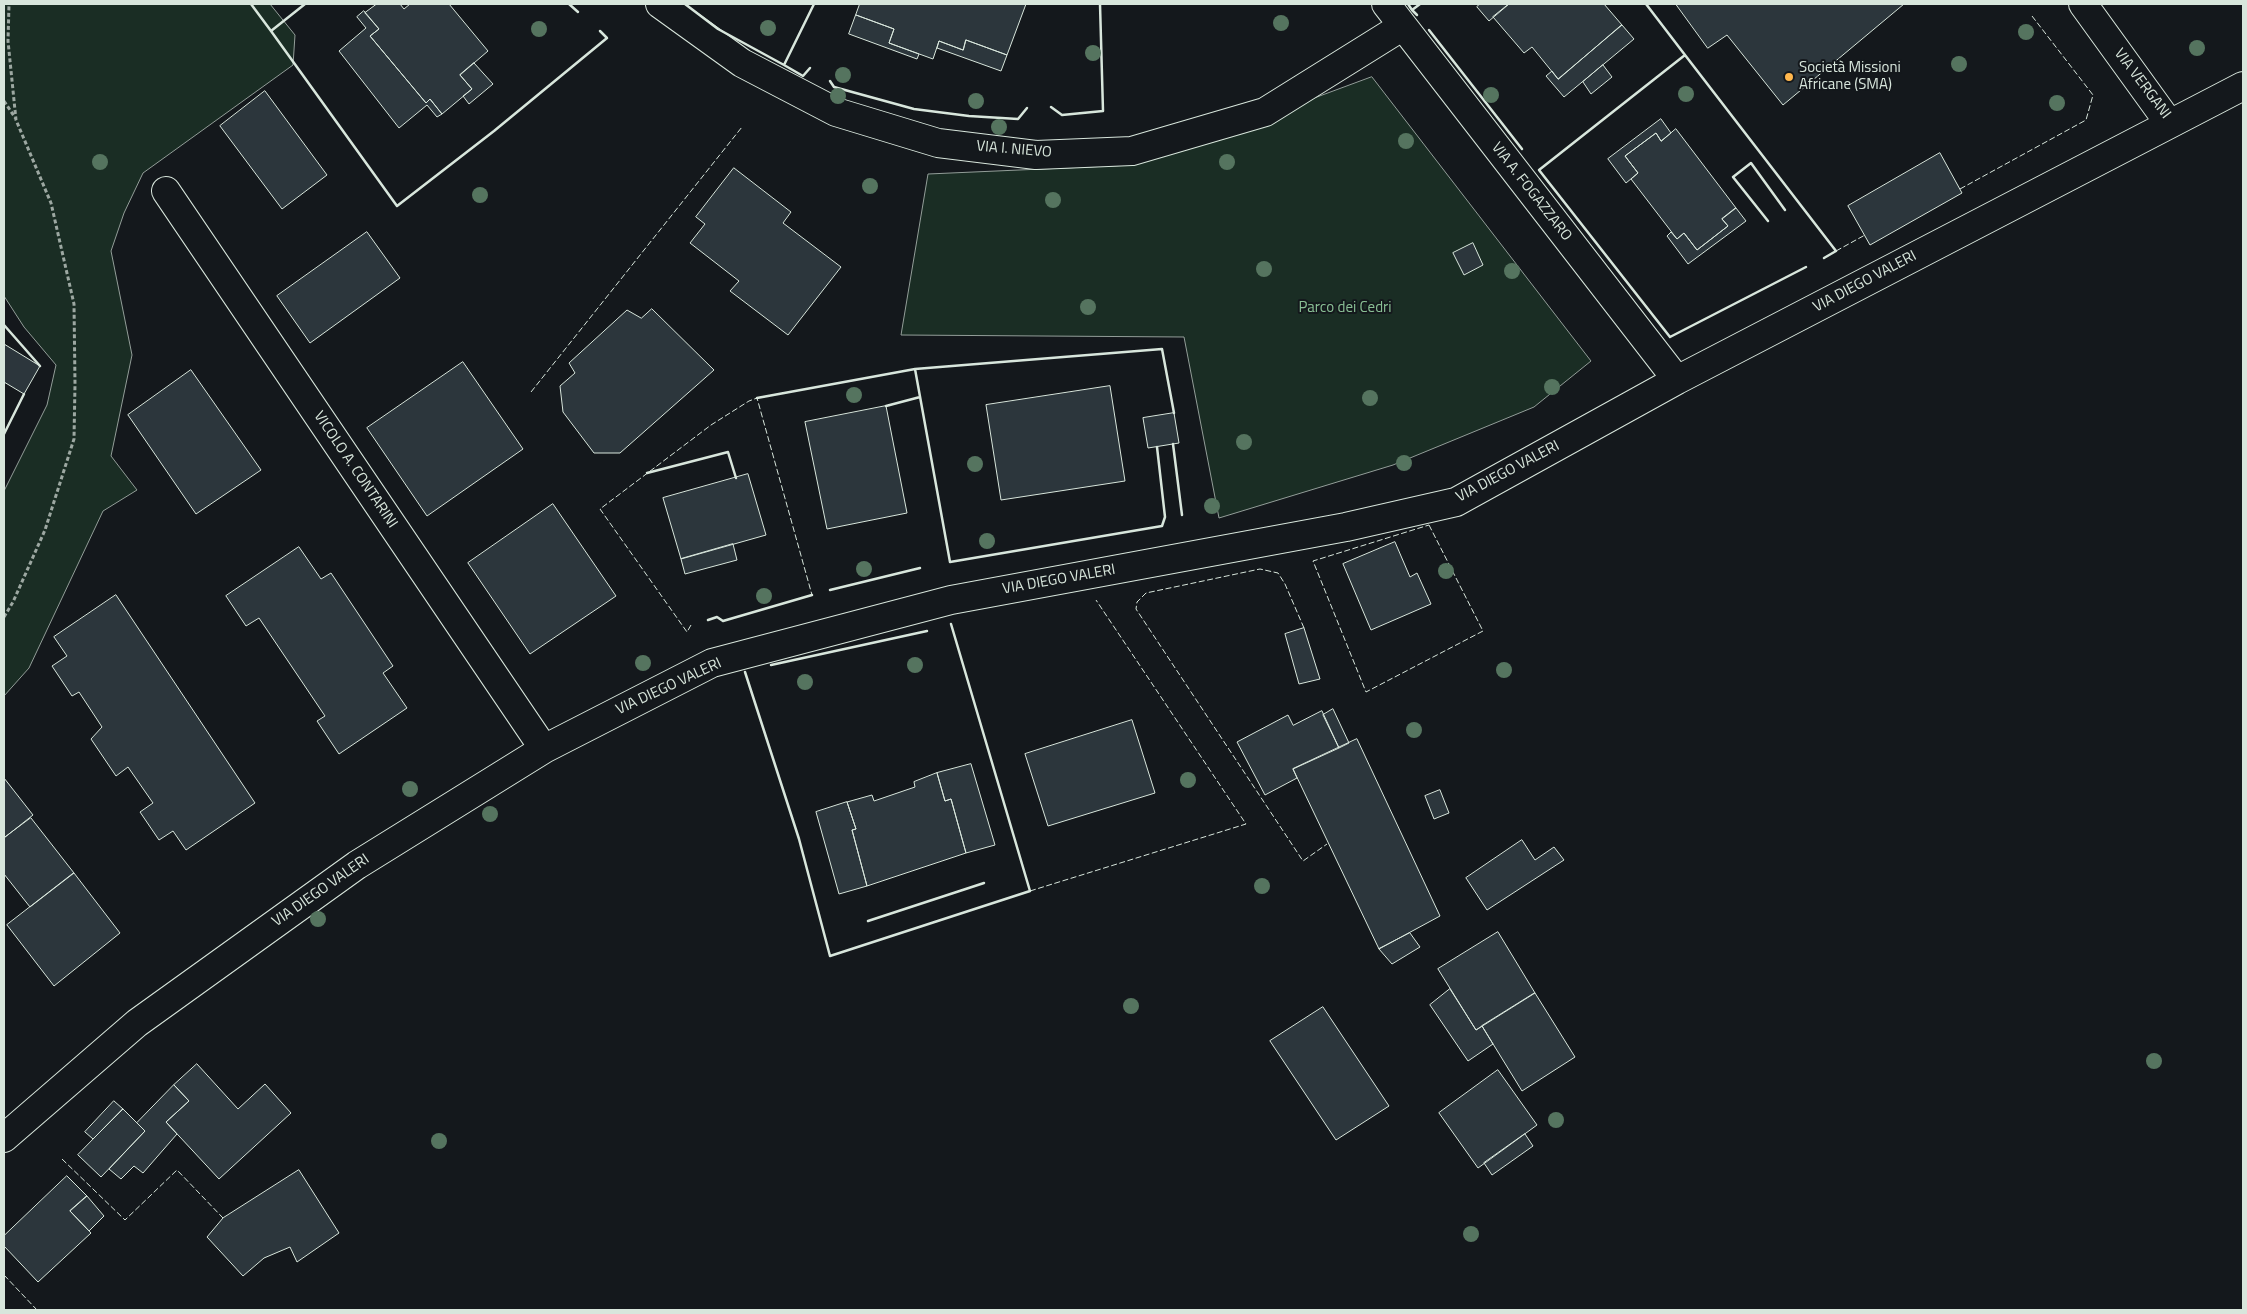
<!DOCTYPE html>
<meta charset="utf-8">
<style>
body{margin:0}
#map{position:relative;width:2247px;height:1314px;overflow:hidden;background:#14181c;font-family:"Titillium Web",sans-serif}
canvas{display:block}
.frame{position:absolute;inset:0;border:5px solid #d8e6dc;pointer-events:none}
</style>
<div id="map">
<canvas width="2247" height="1314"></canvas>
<div class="frame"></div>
</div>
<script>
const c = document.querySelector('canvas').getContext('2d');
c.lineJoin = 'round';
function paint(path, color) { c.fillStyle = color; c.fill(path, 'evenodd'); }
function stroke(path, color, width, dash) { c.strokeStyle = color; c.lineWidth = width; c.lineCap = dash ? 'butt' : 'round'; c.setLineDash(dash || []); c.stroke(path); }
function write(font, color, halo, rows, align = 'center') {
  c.font = font + ' "Titillium Web",sans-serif'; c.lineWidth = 4; c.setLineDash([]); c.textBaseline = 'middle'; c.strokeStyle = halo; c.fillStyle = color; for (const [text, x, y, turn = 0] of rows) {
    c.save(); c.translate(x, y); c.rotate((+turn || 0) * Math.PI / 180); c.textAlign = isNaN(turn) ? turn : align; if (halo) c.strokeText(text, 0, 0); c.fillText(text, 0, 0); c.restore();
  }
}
const green = new Path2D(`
 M4,4h266l25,31 -2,30 -150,108 -19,40 -13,38 21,104 -21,101 26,34 -34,21 -74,157 -25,28v-205l43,-86 9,-40 -32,-38 -20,-31z
 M1372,77l219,284 -57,46 -141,58 -174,53 -35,-181 -283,-2 27,-161 205,-9z`);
const building = new Path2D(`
 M377,4h23l4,5 6,-5h39l39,47 -28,24 12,14 -30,25 -12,-15 -4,4 -56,-67 9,-7 -14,-16z
 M860,4h166l-19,51 -41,-15 -3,10 -24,-9 -6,18 -44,-16 5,-14 -38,-14z
 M1480,4h29l-20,17 -12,-14z
 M1509,4h95l18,21 -64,54 -26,-32 -8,6 -31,-36z
 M1676,4h228l-121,101 -56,-70 -19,13z
 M364,11l15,18 -9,7 56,67 4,-4 12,15 -5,3 -10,-12 -28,23 -60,-77 27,-23 -9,-11z
 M856,15l38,14 -5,14 30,11 -2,5 -68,-25z
 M1622,25l12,14 -70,58 -18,-21 6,-5 6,8z
 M966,40l41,15 -6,16 -64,-23 2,-7 24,9z
 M474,63l19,21 -24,20 -6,-8 9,-7 -12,-14z
 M1603,65l9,12 -21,17 -8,-12z
 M265,91l62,84 -45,34 -62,-83z
 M1661,119l10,14 -10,8 -5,-8 -31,23 13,17 -12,10 -18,-24z
 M1676,129l60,79 -14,11 6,7 -31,24 -13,-17 -7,6 -46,-60 7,-6 -13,-17 31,-23 5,8z
 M1940,153l22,40 -92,52 -22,-39z
 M734,168l57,44 -8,11 58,44 -53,68 -58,-44 9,-10 -49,-38 15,-19 -9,-7z
 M1736,208l10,13 -58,43 -21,-28 4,-4 6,7 7,-6 13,17 31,-24 -6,-7z
 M367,232l33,46 -90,65 -33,-47z
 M1473,243l10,22 -19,10 -11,-22z
 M652,309l62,61 -94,83h-26l-31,-41 -3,-26 15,-13 -6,-10 58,-53 14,8z
 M4,344l36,22 -16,28 -20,-12z
 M463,362l60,87 -96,67 -60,-88z
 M191,370l70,100 -65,44 -68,-99z
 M1110,386l15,95 -124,19 -15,-95z
 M886,406l21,107 -80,16 -22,-107z
 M1174,413l5,30 -31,5 -5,-30z
 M748,474l18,61 -85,24 -18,-61z
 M553,504l63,92 -86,58 -62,-91z
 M1395,542l15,35 7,-4 14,31 -60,26 -28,-66z
 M733,544l4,16 -52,14 -4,-15z
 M299,547l22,32 10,-6 62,93 -10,7 24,35 -68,46 -22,-33 8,-5 -66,-98 -13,8 -20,-30z
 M116,595l139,208 -69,47 -13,-19 -14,9 -19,-28 13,-9 -25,-36 -12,9 -25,-37 11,-12 -23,-35 -7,4 -20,-30 15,-10 -13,-19z
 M1304,628l16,51 -21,5 -14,-50z
 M1333,709l16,34 -10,5 -16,-33z
 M1322,711l17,37 -46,21 4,9 -32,17 -28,-53 51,-27 5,10z
 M1132,720l23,73 -107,33 -23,-72z
 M1357,739l83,177 -61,33 -86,-180z
 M971,764l24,81 -29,8 -15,-54 -6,2 -8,-28z
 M937,773l8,28 6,-2 15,54 -99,33 -15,-56 4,-1 -9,-27 25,-7 2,6 41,-14 -1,-5z
 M4,778l29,37 -29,23z
 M1440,790l9,23 -15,6 -9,-23z
 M847,802l9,27 -4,1 15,56 -28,8 -23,-82z
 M31,818l43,55 -44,34 -26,-33v-36z
 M1522,840l13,20 19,-13 10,13 -77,50 -21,-32z
 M74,873l46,60 -66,53 -47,-61z
 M1498,932l37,61 -59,37 -38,-61z
 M1410,933l10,14 -28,17 -13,-15z
 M1450,989l26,41 6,-4 11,18 -25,17 -38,-56z
 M1535,993l40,64 -53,34 -40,-65z
 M1323,1007l66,99 -53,34 -66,-99z
 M197,1064l41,45 27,-25 26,29 -72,66 -53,-57 23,-21 -15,-16z
 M1498,1070l39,55 -59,43 -39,-55z
 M174,1085l15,16 -23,21 11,12 -34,39 -9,-7 -13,13 -12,-10 36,-38 -8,-8z
 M114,1101l9,8 -30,30 -8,-7z
 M123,1109l22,22 -44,46 -23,-22z
 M1525,1134l8,12 -41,29 -8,-12z
 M299,1170l40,63 -42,29 -7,-15 -26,11 -21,18 -36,-39 16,-19z
 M67,1176l20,20 -17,15 21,22 -53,49 -34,-36v-10z
 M87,1196l17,20 -15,15 -19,-20z`);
const path = new Path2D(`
 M4,101l12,18
 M4,617l9,-15 32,-72 29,-91 1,-55 -1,-80 -23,-101 -35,-83 -8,-79 1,-37`);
const minor = new Path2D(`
 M660,4l82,59 94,49 102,31 98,12 96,-4 133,-39 138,-86
 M1386,4l291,376
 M2083,4l86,119
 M166,191l378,558
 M4,1138l133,-115 220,-158 187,-116 168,-86 239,-63 395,-73 110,-25 221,-122 566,-294`);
const fence = new Path2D(`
 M1960,189l126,-69 7,-25 -61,-79
 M1836,251l29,-16
 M531,392l211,-265
 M1429,525l54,106 -117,61 -53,-131z
 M691,625l-4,7 -87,-123 111,-84 38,-24 8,-3 55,197
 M1304,628l-19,-44 -7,-11 -18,-4 -114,24 -9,9 -1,7 167,252 24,-17
 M1030,891l216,-67 -150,-224
 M62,1159l63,61 52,-50 46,48
 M4,1275l33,35`);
const wall = new Path2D(`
 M251,4l20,27
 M305,4l-34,27 126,175 97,-75 113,-93 -7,-7
 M569,4l9,8
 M685,4l33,25 66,36 30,-61
 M1408,4l4,6
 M1646,4l39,51
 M1417,15l-5,-5 8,-6
 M1429,30l93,119
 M784,65l19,11 7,-8
 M830,81l4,6 80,22 55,7 49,3 9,-11
 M1051,107l11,8 41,-4 -3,-107
 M1768,221l-35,-44 18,-14 34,47
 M1806,267l-136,70 -131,-167 146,-115 151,196 -12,7
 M4,325l36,41
 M757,398l158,-29
 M886,406l34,-9
 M4,434l20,-40
 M1173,444l9,71
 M1157,447l8,70 -3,9 -212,36 -35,-193 247,-20 12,64
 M647,473l81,-21 8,26
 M830,590l90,-22
 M708,620l9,-3 6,4 89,-26
 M771,665l156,-34
 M745,672l54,167 31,117 200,-65 -79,-267
 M868,921l116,-38`);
const trees = [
 [1281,23],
 [768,28],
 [539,29],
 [2026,32],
 [2197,48],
 [1093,53],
 [1959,64],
 [843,75],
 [1686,94],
 [1491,95],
 [838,96],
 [976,101],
 [2057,103],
 [999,127],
 [1406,141],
 [100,162],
 [1227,162],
 [870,186],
 [480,195],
 [1053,200],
 [1264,269],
 [1512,271],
 [1088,307],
 [1552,387],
 [854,395],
 [1370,398],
 [1244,442],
 [1404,463],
 [975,464],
 [1212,506],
 [987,541],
 [864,569],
 [1446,571],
 [764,596],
 [643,663],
 [915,665],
 [1504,670],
 [805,682],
 [1414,730],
 [1188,780],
 [410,789],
 [490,814],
 [1262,886],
 [318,919],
 [1131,1006],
 [2154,1061],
 [1556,1120],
 [439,1141],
 [1471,1234]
];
const markers = [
 [1789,77,5,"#ffb74d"]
];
const poiNames = [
 ["Società Missioni",1799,68],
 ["Africane (SMA)",1799,85]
];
const streetNames = [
 ["VIA VERGANI",2142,84,53],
 ["VIA I. NIEVO",1014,150,5],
 ["VIA A. FOGAZZARO",1531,192,52],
 ["VIA DIEGO VALERI",1865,282,-28],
 ["VICOLO A. CONTARINI",355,470,56],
 ["VIA DIEGO VALERI",1508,472,-28],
 ["VIA DIEGO VALERI",1059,580,-10],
 ["VIA DIEGO VALERI",669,687,-25],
 ["VIA DIEGO VALERI",321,891,-35]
];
const parkNames = [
 ["Parco dei Cedri",1345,308]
];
paint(green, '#1a2d24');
stroke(green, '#939e99', 1);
paint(building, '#2c363c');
stroke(building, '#d8e6dc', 1);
stroke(minor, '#d8e6dc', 30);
stroke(path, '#9da8a2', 3, [4, 2.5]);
stroke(minor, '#14181c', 28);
stroke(fence, '#d8e6dc', 1, [6, 2.5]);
stroke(wall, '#d8e6dc', 2.5);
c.fillStyle = '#55745f';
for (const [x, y] of trees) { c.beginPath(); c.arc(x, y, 8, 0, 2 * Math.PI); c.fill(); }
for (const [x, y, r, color] of markers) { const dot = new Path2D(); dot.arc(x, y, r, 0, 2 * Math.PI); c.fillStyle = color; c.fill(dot); stroke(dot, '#14181c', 2); }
write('15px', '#d8e6dc', '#14181c', poiNames, 'left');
write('15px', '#d8e6dc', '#14181c', streetNames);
write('15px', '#8ac095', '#14181c', parkNames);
</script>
